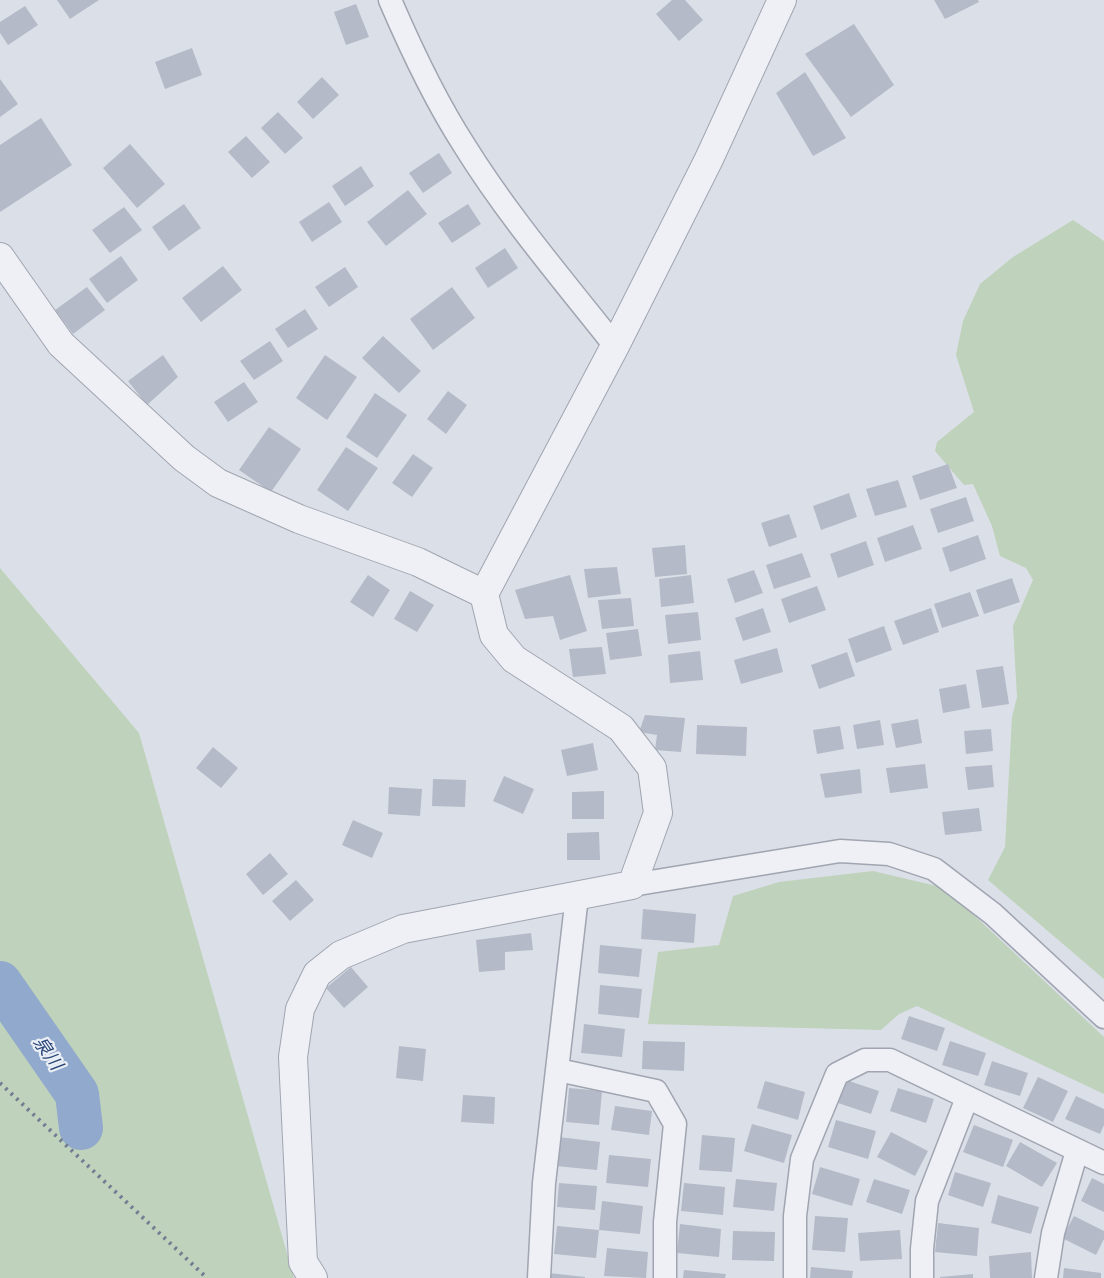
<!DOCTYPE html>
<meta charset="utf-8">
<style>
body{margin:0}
canvas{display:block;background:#dbdfe7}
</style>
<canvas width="1104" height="1278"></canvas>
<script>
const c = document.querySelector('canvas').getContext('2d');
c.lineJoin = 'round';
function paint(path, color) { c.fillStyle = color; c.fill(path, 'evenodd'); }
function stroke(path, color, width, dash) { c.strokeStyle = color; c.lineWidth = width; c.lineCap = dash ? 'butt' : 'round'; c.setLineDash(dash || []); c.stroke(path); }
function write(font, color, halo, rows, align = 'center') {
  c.font = font + ' "Exo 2","Noto Sans JP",sans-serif'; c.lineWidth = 4.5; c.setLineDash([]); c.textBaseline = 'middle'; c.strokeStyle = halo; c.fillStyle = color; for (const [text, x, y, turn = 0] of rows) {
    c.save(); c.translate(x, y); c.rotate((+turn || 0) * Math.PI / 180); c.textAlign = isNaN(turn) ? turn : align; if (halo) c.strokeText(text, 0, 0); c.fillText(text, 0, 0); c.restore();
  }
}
const green = new Path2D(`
 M1073,220l31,21v738l-116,-99 17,-33 7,-130 5,-20 -4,-71 20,-46 -7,-12 -26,-12 -8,-30 -19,-42 -9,1 -29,-34 2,-9 37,-30 -18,-57 7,-34 17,-37 33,-27z
 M0,568l139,165 155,545h-294z
 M873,871l72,17 159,149v57l-187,-88 -18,8 -18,16 -233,-6 10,-72 61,-7 14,-49 46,-14z`);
const river = new Path2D(`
 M0,983l77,111 4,34`);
const building = new Path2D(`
 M57,0h42l-29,19z
 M672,0h13l18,20 -24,21 -23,-27z
 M934,0h44l1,2 -34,17z
 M356,4l13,33 -23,8 -12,-33z
 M25,6l13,19 -30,20 -8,-12v-11z
 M854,24l40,61 -43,32 -46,-63z
 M192,48l10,27 -37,14 -10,-27z
 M805,72l41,66 -33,18 -37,-63z
 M322,77l17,18 -26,24 -16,-17z
 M0,79l18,25 -18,13z
 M278,112l25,26 -18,16 -24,-26z
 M41,118l31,47 -72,47v-67z
 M246,136l24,26 -18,16 -24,-26z
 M130,144l35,40 -28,24 -34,-40z
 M439,153l13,20 -29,20 -14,-20z
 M361,166l13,20 -29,20 -13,-20z
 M408,190l19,24 -41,32 -19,-24z
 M329,202l13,20 -30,20 -13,-20z
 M184,204l17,24 -32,23 -17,-24z
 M468,204l13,20 -29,19 -14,-20z
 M124,207l18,23 -32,23 -18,-23z
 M505,248l13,20 -30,20 -13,-20z
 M121,256l17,24 -31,23 -18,-24z
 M223,266l19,24 -41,32 -19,-24z
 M345,267l13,20 -29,20 -14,-20z
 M87,287l18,23 -32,24 -18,-24z
 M452,287l23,31 -42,32 -23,-31z
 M305,309l13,20 -30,19 -13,-19z
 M383,336l38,35 -22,22 -37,-35z
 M270,341l13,20 -29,19 -14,-19z
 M163,355l15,22 -31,28 -19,-24z
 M325,355l32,22 -30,43 -31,-22z
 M244,382l14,20 -30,20 -14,-20z
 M448,391l19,14 -21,29 -19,-15z
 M375,393l32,22 -30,43 -31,-21z
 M269,427l32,22 -30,43 -32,-22z
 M346,447l32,21 -30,43 -31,-21z
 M413,454l20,14 -21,29 -20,-14z
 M948,464l9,24 -37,12 -8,-24z
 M898,480l9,27 -32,9 -9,-27z
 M849,493l8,24 -36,13 -8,-24z
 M966,497l8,24 -36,12 -8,-24z
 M789,514l8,23 -28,10 -8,-24z
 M913,525l9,24 -37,13 -8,-24z
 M978,535l8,24 -36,13 -8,-24z
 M866,541l8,24 -36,13 -8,-24z
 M685,545l2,29 -32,3 -3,-29z
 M802,553l9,24 -37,12 -8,-24z
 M617,567l4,27 -33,4 -4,-29z
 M754,570l9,23 -28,10 -8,-24z
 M368,575l22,15 -17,27 -23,-15z
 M570,575l17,56 -27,9 -7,-24 -28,3 -10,-29z
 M691,575l3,28 -33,4 -2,-28z
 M1012,578l8,24 -36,12 -8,-24z
 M817,586l9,24 -37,13 -8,-24z
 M410,591l24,14 -17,27 -23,-13z
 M970,592l9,24 -37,12 -8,-24z
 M631,598l3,28 -32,3 -4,-29z
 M763,608l8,24 -28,9 -8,-23z
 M931,608l8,24 -36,13 -9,-24z
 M698,612l3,28 -33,4 -3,-29z
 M884,626l8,24 -36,13 -8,-24z
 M638,629l4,27 -32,4 -4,-27z
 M602,647l4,27 -33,3 -4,-28z
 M777,648l6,24 -42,12 -7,-24z
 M700,651l3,29 -33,3 -2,-28z
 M847,652l8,24 -36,13 -8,-24z
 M1003,666l6,38 -27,4 -6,-38z
 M966,684l4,24 -27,5 -4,-24z
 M645,715l40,3 -4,34 -26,-2 2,-15 -18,-3z
 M918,719l4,24 -26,5 -5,-24z
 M880,720l4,25 -27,4 -4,-24z
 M697,725l50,2 -1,29 -50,-2z
 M840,726l4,23 -27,5 -4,-24z
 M991,729l2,22 -27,3 -2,-23z
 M593,743l5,27 -31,6 -6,-26z
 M213,747l25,21 -17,20 -25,-20z
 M925,764l3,24 -38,5 -4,-25z
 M992,765l2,22 -26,3 -3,-23z
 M860,769l2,24 -37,5 -5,-24z
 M504,776l30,13 -11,25 -30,-13z
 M433,779l33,1 -1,27 -33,-1z
 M389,787l33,2 -2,27 -32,-2z
 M604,791v28h-32v-27z
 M979,808l3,23 -37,4 -3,-23z
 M353,820l30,13 -11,25 -30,-13z
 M599,832l1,28h-33v-27z
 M270,853l18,21 -25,21 -17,-21z
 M296,880l18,20 -24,21 -18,-20z
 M643,909l53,5 -2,29 -53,-4z
 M531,933l2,17 -28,2v18l-26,2 -3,-32z
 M600,945l42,4 -3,28 -41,-4z
 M351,967l17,20 -24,21 -18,-20z
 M600,985l42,4 -3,29 -41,-4z
 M909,1016l36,12 -8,23 -36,-12z
 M584,1024l41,5 -3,28 -41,-4z
 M643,1041l42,1 -1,29 -42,-2z
 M950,1041l36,12 -8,23 -36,-11z
 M399,1046l27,3 -3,32 -27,-3z
 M992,1061l36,12 -8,23 -36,-11z
 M1038,1077l30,14 -15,31 -30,-14z
 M843,1079l36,12 -8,23 -36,-12z
 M765,1081l40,11 -7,28 -41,-12z
 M569,1088l33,3 -3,34 -33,-3z
 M898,1088l36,11 -8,24 -36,-12z
 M463,1095l32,2 -1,27 -33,-2z
 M1076,1096l28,13v16l-4,9 -35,-15z
 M615,1106l37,5 -3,24 -38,-5z
 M836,1120l40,11 -8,28 -40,-12z
 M752,1124l40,11 -8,28 -40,-12z
 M974,1125l39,15 -10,27 -40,-15z
 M891,1132l37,19 -13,25 -38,-19z
 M702,1135l33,3 -3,34 -33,-2z
 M559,1137l41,5 -3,28 -41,-4z
 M1020,1142l37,21 -15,24 -36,-21z
 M609,1155l42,4 -3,28 -42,-4z
 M820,1167l40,12 -8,27 -40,-12z
 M955,1172l36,11 -8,24 -35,-12z
 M1092,1178l12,6v28l-23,-11z
 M736,1179l41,4 -3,28 -41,-4z
 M874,1179l36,11 -8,24 -36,-12z
 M559,1183l38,3 -2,24 -38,-3z
 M684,1183l41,4 -2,28 -42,-4z
 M998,1195l41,12 -8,27 -40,-11z
 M602,1201l41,5 -3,28 -41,-4z
 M815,1216l33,2 -3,34 -33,-2z
 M1074,1216l30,15v8l-8,16 -34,-17z
 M938,1223l41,5 -2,28 -42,-4z
 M680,1224l41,5 -2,28 -42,-4z
 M557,1226l42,4 -3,28 -42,-4z
 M900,1230l2,29 -42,2 -2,-28z
 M733,1231l42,1 -1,29 -42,-1z
 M607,1248l41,4 -2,26 -42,-2z
 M1031,1252l1,26h-42l-1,-22z
 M811,1267l42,4 -1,7h-42z
 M1064,1268l37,5v5h-38z
 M684,1270l42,4 -1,4h-42z
 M549,1273l36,4v1h-36z
 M973,1274v4h-33v-1z`);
const minor = new Path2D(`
 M390,0c21,49 45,100 74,145 44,71 99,135 151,201
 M632,885l208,-34 49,3 45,15 59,45 111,103
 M558,1070l98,21 19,33 -10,98v56
 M539,1278l5,-95 33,-287
 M795,1278v-62l7,-57 35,-85 28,-14h25l214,103
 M922,1278v-29l5,-48 40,-103
 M1046,1278l7,-45 24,-82`);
const tertiary = new Path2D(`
 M0,257l61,87 123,114 34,25 81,36 119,43 66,32
 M313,1278l-10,-16 -10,-205 7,-48 17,-35 24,-19 62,-26 229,-44 26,-72 -6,-45 -31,-40 -107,-69 -20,-24 -10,-41 131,-248 94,-187 73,-159`);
const rail = new Path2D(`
 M0,1083l207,195`);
const waterNames = [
 ["泉川",48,1053,55]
];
paint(green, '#bfd2bb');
stroke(river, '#91a9cc', 44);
paint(building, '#b5bac8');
stroke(minor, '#a0a5b1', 25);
stroke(tertiary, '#a0a5b1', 30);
stroke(minor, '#eef0f5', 22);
stroke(tertiary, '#eef0f5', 28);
stroke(rail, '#737c92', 4, [2.5, 5]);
write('italic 18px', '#2a4677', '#eaeef5', waterNames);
</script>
